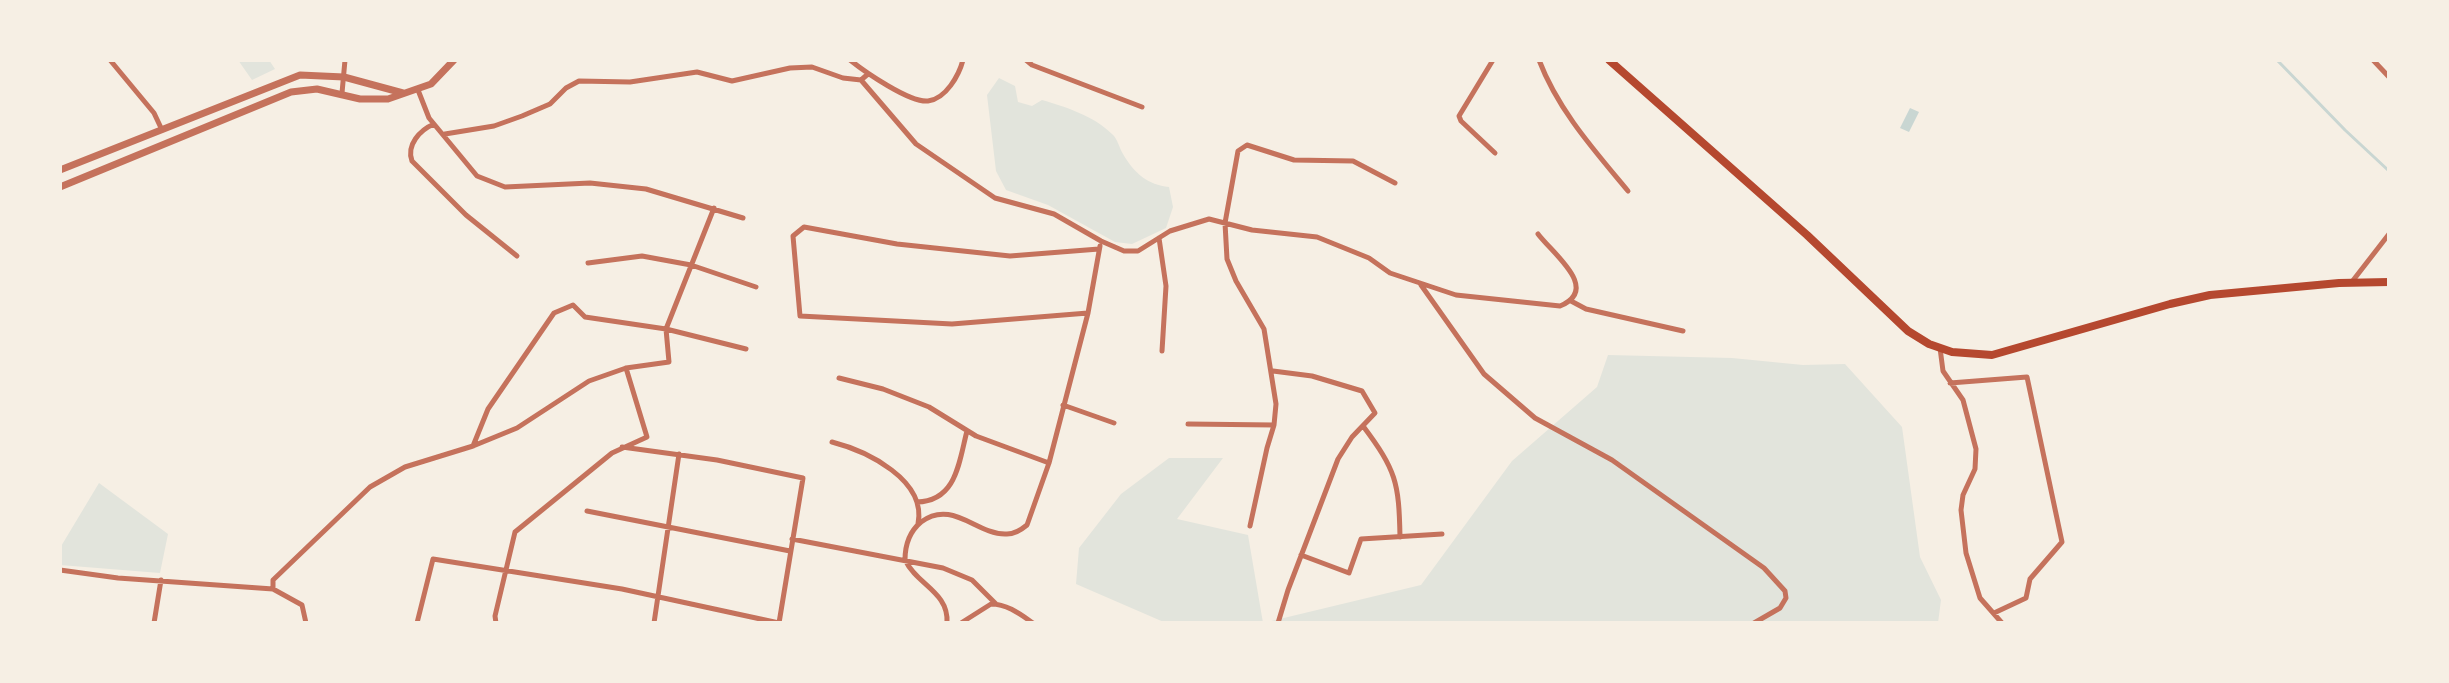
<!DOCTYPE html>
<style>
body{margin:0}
#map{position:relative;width:2449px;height:683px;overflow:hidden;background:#f6efe4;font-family:"Fira Sans",sans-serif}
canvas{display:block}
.frame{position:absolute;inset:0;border:62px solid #f6efe4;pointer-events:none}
</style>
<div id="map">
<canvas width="2449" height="683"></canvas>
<div class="frame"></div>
</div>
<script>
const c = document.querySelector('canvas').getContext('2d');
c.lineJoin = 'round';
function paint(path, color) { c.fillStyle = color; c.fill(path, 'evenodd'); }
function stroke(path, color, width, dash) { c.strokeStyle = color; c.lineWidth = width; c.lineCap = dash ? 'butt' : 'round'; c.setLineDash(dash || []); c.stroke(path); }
const green = new Path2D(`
 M238,60h31l6,9 -23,11z
 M999,78l16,8 3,16 14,4 10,-6c24,7 52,16 70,34 6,5 7,14 11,20 11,19 25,31 46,33l4,20 -7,21 -34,16 -17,-2 -67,-37 -42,-15 -10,-19 -9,-76z
 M1608,355l124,3 71,7 42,-1 57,63 18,130 21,43 -3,23h-772l-90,-39 3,-36 42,-54 48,-36h54l-46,61 71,16 15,88 158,-38 91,-124 85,-74z
 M99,483l69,51 -8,39 -100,-8v-17z`);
const water = new Path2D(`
 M1910,108l9,4 -10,20 -9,-4z`);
const stream = new Path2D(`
 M2277,60l68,70 44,41`);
const minor = new Path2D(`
 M110,60l44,53 8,17
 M850,60c15,12 60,43 78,41 18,-2 31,-26 35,-41
 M1026,60l6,5 110,42
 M1493,60l-34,56 2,5 34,32
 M1539,60c19,50 55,90 89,131
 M2373,60l16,17
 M861,80l55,64 79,54 59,16 47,27 23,10h14l32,-20 39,-12 43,11 65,7 52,21 21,15 66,22 104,11c41,-17 -7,-52 -22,-72
 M418,90l11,28 48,58 28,11 85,-4 56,6 97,29
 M342,93l3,-33
 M434,124c-14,6 -28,21 -22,37l54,54 51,41
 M445,134l49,-8 28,-10 28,-12 16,-16 13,-7 51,1 67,-10 35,9 58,-13 22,-1 31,11 18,2 7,-6
 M1159,238l7,48 -4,65
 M588,263l54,-7 49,9 65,22
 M2351,283l38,-49
 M1421,285l63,89 51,44 77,42 152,108 21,23 1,7 -6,10 -26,15
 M1571,301l15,8 97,22
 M1088,313l-136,11 -152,-8 -7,-80 11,-9 93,17 113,12 89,-7
 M1940,348l3,23 20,29 13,49 -1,20 -12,26 -2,15 5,43 14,45 22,25
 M1273,371l39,5 50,15 13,22 -23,24 -14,22 -50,131 -10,33
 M839,378l44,11 46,18 47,29 73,27
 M1950,383l77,-6 35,165 -32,37 -4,19 -32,15
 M1063,405l51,18
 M1188,424l86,1
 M1363,426c33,44 36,56 37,111
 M832,442c35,9 95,38 86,82
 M473,446l15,-37 66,-96 19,-8 12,12 81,12 80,20
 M622,447l95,13 86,18 -24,145
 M917,502c40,-1 42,-41 50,-71
 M587,511l203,40
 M1250,526l17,-78 7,-23 2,-21 -12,-75 -28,-48 -9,-22 -2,-36 13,-72 9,-6 47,15 59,1 42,22
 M792,539l151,29 29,12 24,24
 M1301,555l48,18 12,-34 81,-5
 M60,570l58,8 155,11 29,16 4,18
 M273,589v-9l97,-93 35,-20 68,-21 44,-18 72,-47 37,-13 43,-6 -3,-33 48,-121
 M154,623l7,-43
 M417,623l16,-64 189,30 157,34
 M496,623l-1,-7 20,-84 97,-79 35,-16 -21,-69
 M654,623l25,-169
 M947,623c2,-31 -30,-38 -42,-63 0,-15 4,-28 16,-38 31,-23 55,12 84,12 9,1 16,-4 22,-9l22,-62 39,-150 12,-67
 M961,623l30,-19c16,0 29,10 42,19`);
const tertiary = new Path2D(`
 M60,170l240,-95 44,2 59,16
 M60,187l231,-95 26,-3 43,10h28l43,-15 23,-24`);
const primary = new Path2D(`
 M1609,60l198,175 101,96 21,13 23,8 40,3 178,-51 40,-9 129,-12 50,-1`);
paint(green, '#e2e4dc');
paint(water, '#c9d6d2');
stroke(stream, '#c9d6d2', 3);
stroke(minor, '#c5725c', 5);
stroke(tertiary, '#c5725c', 7);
stroke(primary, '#b5482f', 8);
</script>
